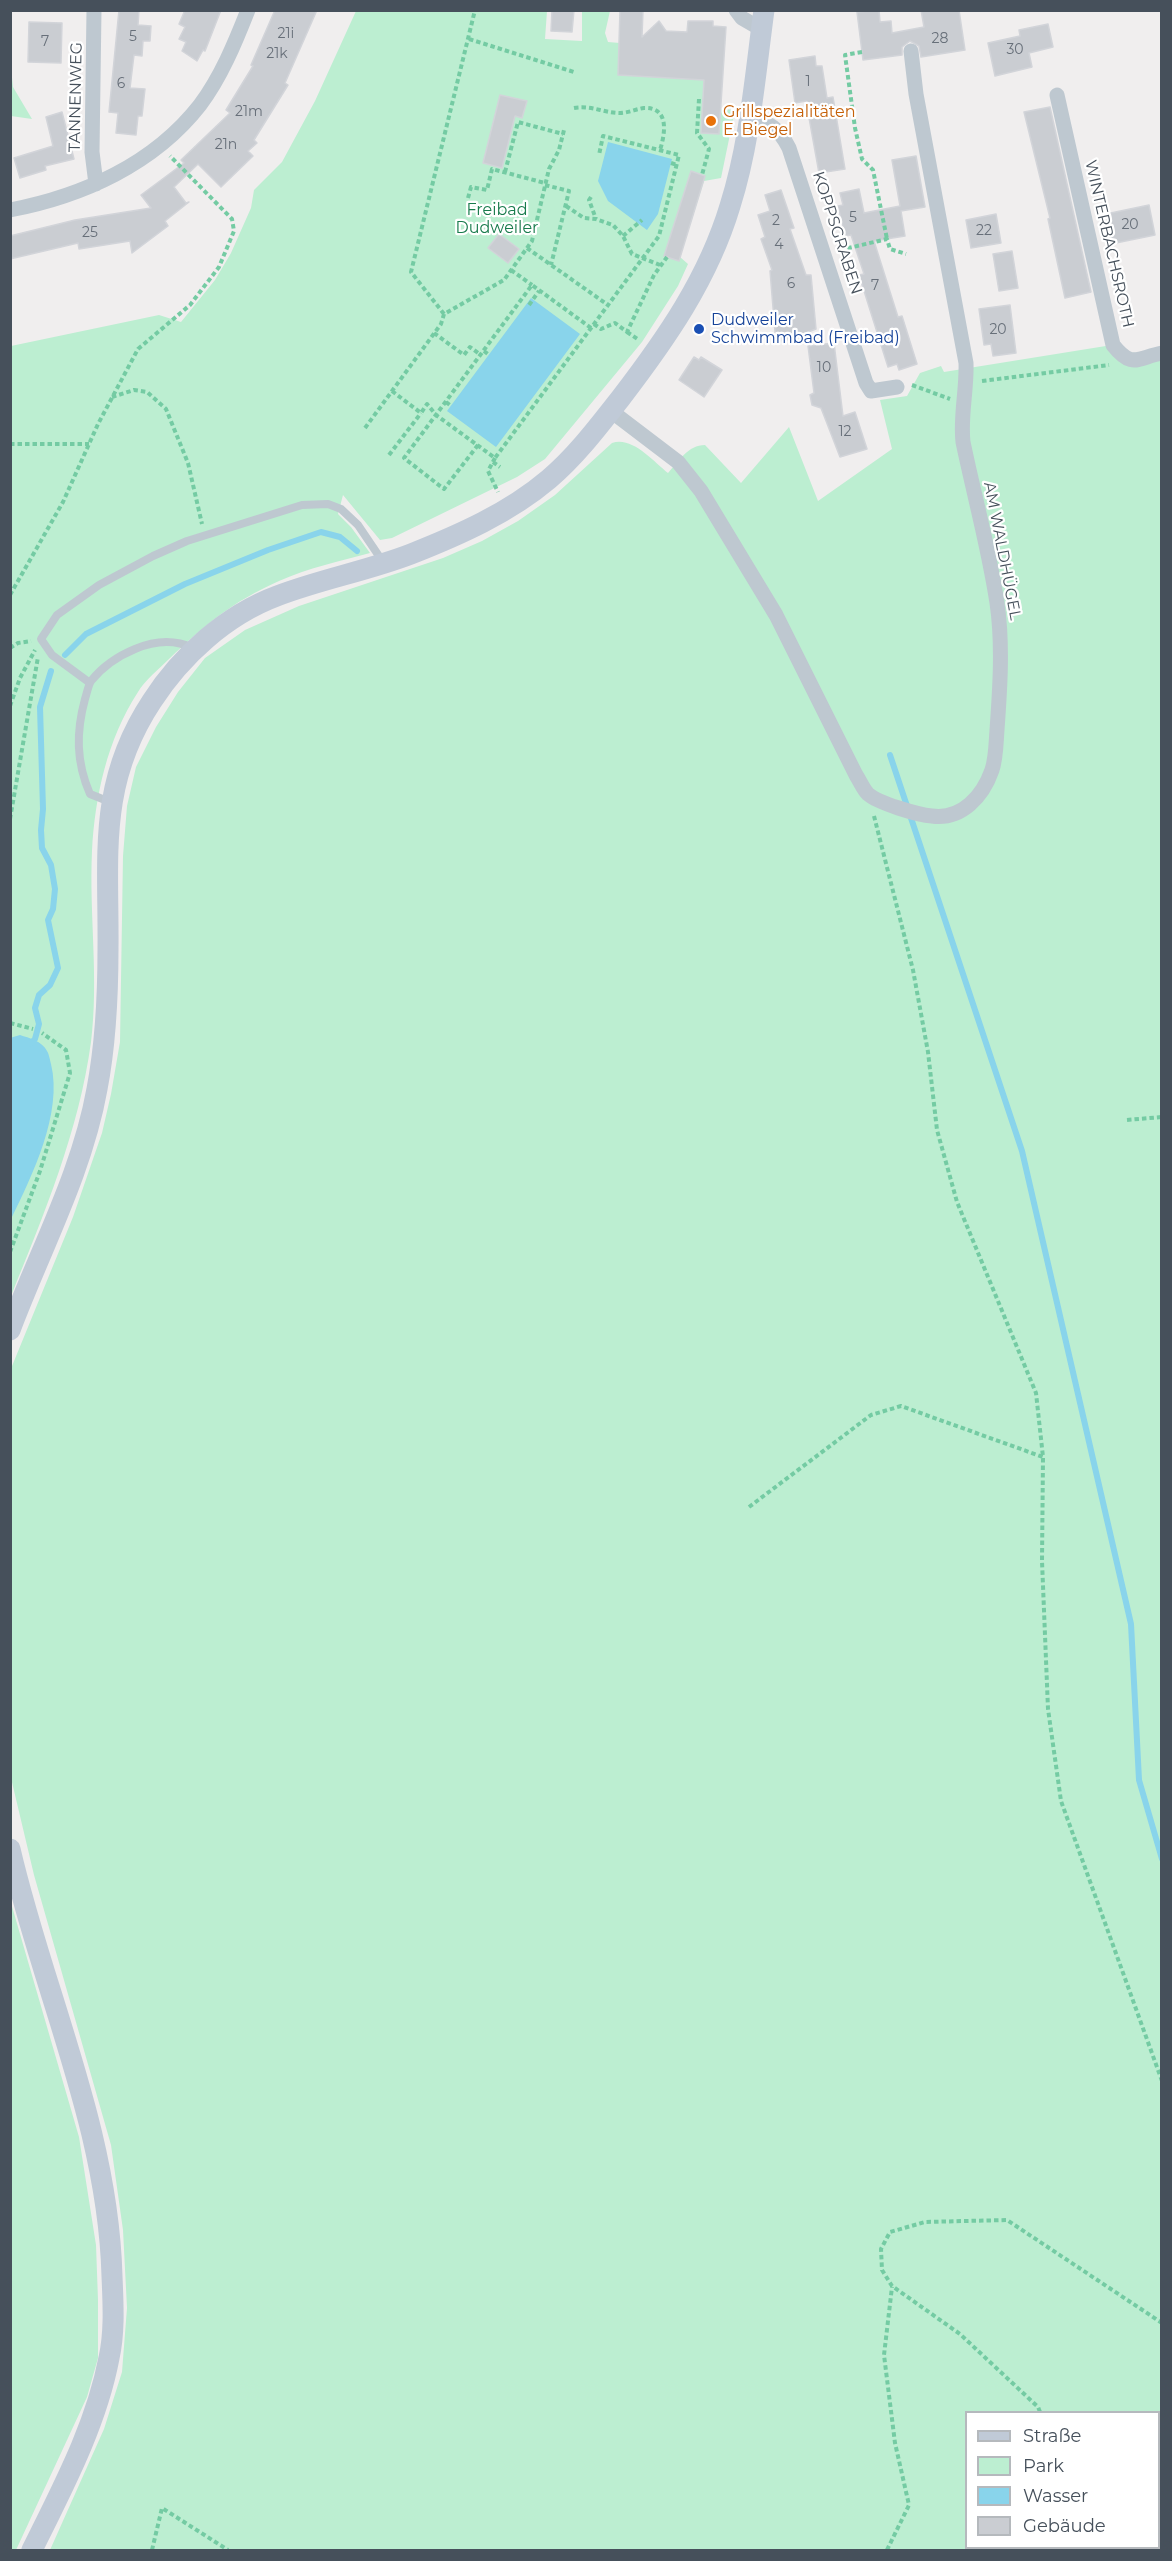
<!DOCTYPE html>
<meta charset="utf-8">
<style>
body{margin:0}
#map{position:relative;width:1172px;height:2561px;overflow:hidden;background:#f0eeee;font-family:Montserrat,sans-serif}
canvas{display:block}
.frame{position:absolute;inset:0;border:12px solid #46505b;pointer-events:none}
.legend{position:absolute;left:965px;top:2411px;width:195px;height:138px;box-sizing:border-box;background:#fff;border:2px solid #b5b9bd;margin:0;padding:8px 10px;list-style:none;font-size:18px;color:#46505b}
.legend li{display:flex;align-items:center;gap:12px;height:30px}
.legend b{width:30px;border:2px solid #b5b9bd}
</style>
<div id="map">
<canvas width="1172" height="2561"></canvas>
<div class="frame"></div>
<ul class="legend">
<li><b style="height:8px;background:#c0cad7"></b>Straße</li>
<li><b style="height:16px;background:#bceed1"></b>Park</li>
<li><b style="height:16px;background:#89d4eb"></b>Wasser</li>
<li><b style="height:16px;background:#cacdd2"></b>Gebäude</li>
</ul>
</div>
<script>
const c = document.querySelector('canvas').getContext('2d');
c.lineJoin = 'round';
function paint(path, color) { c.fillStyle = color; c.fill(path, 'evenodd'); }
function stroke(path, color, width, dash) { c.strokeStyle = color; c.lineWidth = width; c.lineCap = dash ? 'butt' : 'round'; c.setLineDash(dash || []); c.stroke(path); }
function write(font, color, halo, rows, align = 'center') {
  c.font = font + ' Montserrat,sans-serif'; c.lineWidth = 4.5; c.setLineDash([]); c.textBaseline = 'middle'; c.strokeStyle = halo; c.fillStyle = color; for (const [text, x, y, turn = 0] of rows) {
    c.save(); c.translate(x, y); c.rotate((+turn || 0) * Math.PI / 180); c.textAlign = isNaN(turn) ? turn : align; if (halo) c.strokeText(text, 0, 0); c.fillText(text, 0, 0); c.restore();
  }
}
const green = new Path2D(`
 M356,11h191l-2,28 37,2v-30h28l-5,22 3,9 12,1 17,10 87,5 -4,51 15,1 -14,68 -17,3 -24,76 8,7 -10,22 -36,56 -97,117 -28,18 -125,61 -12,2 -37,-45 -5,19 13,13 19,26c-30,8 -62,15 -91,28 -47,21 -73,43 -110,78 -10,10 -24,21 -31,33 -31,48 -43,104 -46,159 -3,64 7,128 -1,191 -12,89 -47,172 -80,254v-950l148,-31 22,7 34,-42 16,-27 20,-45 3,-18 28,-28 33,-61z
 M11,68l2,19 19,32 -21,-3z
 M1112,345l6,7 43,2v2196h-1111l54,-121 18,-57 5,-64 -4,-78 -12,-85 -77,-270 -23,-97 -1,-407 63,-154 29,-84 9,-39 9,-52 3,-186 4,-50 9,-39 20,-40 22,-35 27,-34 40,-28 54,-24 144,-48 39,-17 36,-20 37,-26 57,-52c20,-7 41,18 56,30 11,-12 20,-28 37,-28l36,38 48,-56 29,74 74,-52 -12,-49 27,-4 13,-23 21,-7 3,6zM966,2412h192v136h-192z
 M11,1903l68,234 17,108 2,55v58l-11,39 -71,153h-6z`);
const water = new Path2D(`
 M608,142l64,17 -14,55 -11,16 -39,-29 -10,-20z
 M531,298l49,36 -84,113 -49,-36z
 M20,1035c9,3 22,6 27,16 2,3 3,9 4,13 12,49 -19,112 -40,155l-1,-181z`);
const stream = new Path2D(`
 M65,655l21,-21 99,-50 83,-34 53,-18 19,5 17,14
 M890,755l132,396 109,473 8,156 23,79
 M30,1044l5,-5 4,-15 -4,-16 4,-13 11,-10 8,-17 -10,-48 5,-11 2,-20 -4,-24 -9,-17 -1,-18 2,-21 -3,-102 11,-36`);
const building = new Path2D(`
 M119,10h20l-1,15 13,1 -1,15h-7l-1,15 -8,-1 -4,33 15,1 -3,27h-4l-2,19 -20,-2 2,-20 -9,-1z
 M185,10h36l-16,41 -2,-1 -6,11 -15,-10 4,-9 -7,-3 6,-12 -6,-3z
 M275,10h42l-32,73 3,2 -34,55 3,3 -9,8 5,5 -32,31 -23,-23 -24,23 12,16 3,-1 -24,19 3,5 -36,27 -2,-12 -51,8 -1,-6 -68,16v-23l65,-16 76,-12 -10,-13 43,-32 -3,-3 49,-47 -4,-3 27,-44 -2,-1z
 M552,10h22l-2,22 -21,-1z
 M620,10h23l-1,27 17,-16 7,10 21,1 1,-11h25v5l13,1 -7,107 -18,-1 3,-53 -86,-5z
 M879,10l1,12 11,-1 1,12 32,-6 -3,-17h38l6,40 -44,7 -2,-11 -9,-5 -8,6v8l-39,5 -6,-48z
 M29,22l33,1 -1,40 -33,-1z
 M1048,24l5,23 -24,6 3,14 -37,9 -7,-33 32,-7 -1,-6z
 M815,56l1,10h6l5,32 6,-1 12,72 -26,4 -13,-72 -11,2 -6,-43z
 M500,95l27,6 -5,17 -7,-2 -13,52 -19,-5z
 M1050,107l41,185 -26,6 -17,-79 2,-1 -26,-106z
 M62,112l12,47 -29,7 1,4 -26,8 -6,-20 39,-12 -7,-29z
 M916,156l9,51 -24,4 4,25 -31,5 24,76 4,-1 15,48 -18,6 -2,-6 -9,3 -29,-92 5,-1 -13,-39 -6,1 -7,-30 5,-1 -3,-12 19,-4 5,24 36,-7 -8,-46z
 M691,171l14,5 -26,85 -15,-5z
 M781,190l13,38 -4,1 16,46h5l5,54 -40,15 -6,-73 2,-1 -11,-31 4,-2 -7,-22 12,-4 -5,-16z
 M1149,205l6,30 -44,9 -5,-30z
 M996,214l5,29 -30,5 -5,-28z
 M499,234l20,15 -11,14 -20,-15z
 M1012,251l6,37 -19,3 -6,-37z
 M1010,305l6,48 -23,3 -2,-12 -7,1 -5,-36z
 M834,343l9,73 12,-4 12,37 -27,8 -19,-49 -9,-3 -2,-10 4,-2 -6,-47z
 M694,357l5,3 2,-3 21,13 -18,27 -25,-17z`);
const path = new Path2D(`
 M469,39l105,33
 M862,52l-17,3 10,73 7,31 11,11 14,69
 M699,99l-2,34 12,16 -7,26
 M574,108c17,-3 30,5 46,5 8,0 16,-4 24,-5 26,-1 21,26 16,42
 M671,163l6,2
 M505,172l13,-50 45,12
 M545,185l24,6 -18,74
 M591,197l-2,3 7,19
 M468,198l3,-11 16,3 5,-21 53,14
 M566,206l18,12 12,1 17,6 10,11 9,18 28,11
 M623,236l19,-16
 M527,248l81,57
 M840,250l47,-11 3,10 16,5
 M511,270l21,15
 M529,305l10,-14
 M444,314l-33,-42 64,-262
 M594,324l7,5 14,-6 12,9 27,-57 13,-18
 M627,332l12,8
 M434,333l30,22 6,-8 11,8
 M484,351l5,4
 M982,381l127,-16
 M912,385l38,14
 M392,391l29,22 6,-9 9,11 59,43 164,-222 20,-81 -76,-19 -4,19
 M112,397l22,-7 13,2 19,17 22,54 14,61
 M446,402l5,4
 M365,428l76,-104 3,-10 60,-34 28,-39 17,-72 10,-19 5,-20
 M10,444h79
 M478,445l-34,44 -40,-31 128,-173 59,43
 M389,455l32,-42
 M495,458l-7,13 10,21
 M493,462l7,5
 M10,595l53,-93 35,-78 40,-75 52,-44 29,-38 15,-36 -2,-12 -62,-63
 M10,648l8,-5 13,-2
 M10,706l10,-28 15,-28
 M874,816l39,154 15,82 9,78 20,72 79,191 7,64 -1,104 6,148 13,92 101,280
 M10,819l28,-162
 M10,1023l23,6
 M1127,1120l35,-3
 M10,1252l30,-81 30,-98 -4,-23 -24,-17
 M749,1507l122,-92 30,-9 142,51
 M1040,2412l-2,-5 -78,-73 -68,-48 -10,-16 -1,-21 9,-17 35,-10 82,-2 155,103
 M1065,2548l1,2
 M152,2550l10,-42 66,42
 M887,2550l22,-45 -14,-62 -11,-88 8,-68`);
const service = new Path2D(`
 M90,683l-38,-28 -11,-16 16,-24 42,-30 54,-29 34,-15 115,-36 26,-1 13,5 17,16 25,37
 M110,802l-20,-8c-14,-32 -14,-62 -5,-95 2,-6 3,-13 6,-18 12,-15 27,-25 44,-32 19,-8 39,-10 58,-1`);
const minor = new Path2D(`
 M94,10l-2,142 4,32
 M736,10l6,8 19,11
 M1057,95l56,250c19,24 24,13 49,8
 M749,117c21,6 30,11 40,31l77,235 5,8 26,-4
 M10,210c73,-14 144,-46 190,-105 21,-28 35,-62 48,-95
 M611,411l67,51 23,29 75,124 80,160c4,6 7,14 12,19 10,9 50,21 64,22 30,4 51,-20 60,-46 4,-12 4,-27 5,-40 3,-42 6,-86 0,-127 -8,-54 -23,-108 -34,-161 -3,-26 4,-52 3,-79l-50,-269 -5,-43`);
const secondary = new Path2D(`
 M10,1330c30,-80 72,-157 87,-241 9,-47 11,-93 11,-140 1,-93 -11,-165 44,-248 29,-45 74,-86 125,-105 44,-17 90,-25 134,-42 48,-19 98,-41 138,-75 27,-23 49,-52 71,-80 46,-60 88,-120 110,-193 20,-63 25,-130 34,-196
 M10,1849c33,143 98,278 102,427 1,26 3,55 -3,82 -13,68 -47,131 -77,192`);
const markers = [
 [711,121,6,"#e8710a"],
 [699,329,6,"#1a4fb4"]
];
const numberNames = [
 ["21i",286,34],
 ["5",133,37],
 ["28",940,39],
 ["7",45,42],
 ["30",1015,50],
 ["21k",277,54],
 ["1",808,82],
 ["6",121,84],
 ["21m",249,112],
 ["21n",226,145],
 ["5",853,218],
 ["2",776,221],
 ["20",1130,225],
 ["22",984,231],
 ["25",90,233],
 ["4",779,245],
 ["6",791,284],
 ["7",875,286],
 ["20",998,330],
 ["10",824,368],
 ["12",845,432]
];
const streetNames = [
 ["TANNENWEG",76,97,-89],
 ["KOPPSGRABEN",837,233,72],
 ["WINTERBACHSROTH",1109,244,77],
 ["AM WALDHÜGEL",1002,551,79]
];
const foodNames = [
 ["Grillspezialitäten",723,112],
 ["E. Biegel",723,130]
];
const parkNames = [
 ["Freibad",497,210],
 ["Dudweiler",497,228]
];
const transitNames = [
 ["Dudweiler",711,320],
 ["Schwimmbad (Freibad)",711,338]
];
paint(green, '#bceed1');
paint(water, '#89d4eb');
stroke(stream, '#89d4eb', 6);
paint(building, '#cacdd2');
stroke(building, '#d2d4d9', 1.5);
stroke(path, '#74cba3', 4, [4.5, 3]);
stroke(service, '#bec8d0', 8);
stroke(minor, '#bec8d0', 15);
stroke(secondary, '#c0cad7', 21);
for (const [x, y, r, color] of markers) { const dot = new Path2D(); dot.arc(x, y, r, 0, 2 * Math.PI); c.fillStyle = color; c.fill(dot); stroke(dot, '#fff', 2); }
write('14px', '#676f79', null, numberNames);
write('16px', '#46505b', '#fff', streetNames);
write('16px', '#c56008', '#fff', foodNames, 'left');
write('16px', '#187b4c', '#fff', parkNames);
write('16px', '#164399', '#fff', transitNames, 'left');
</script>
